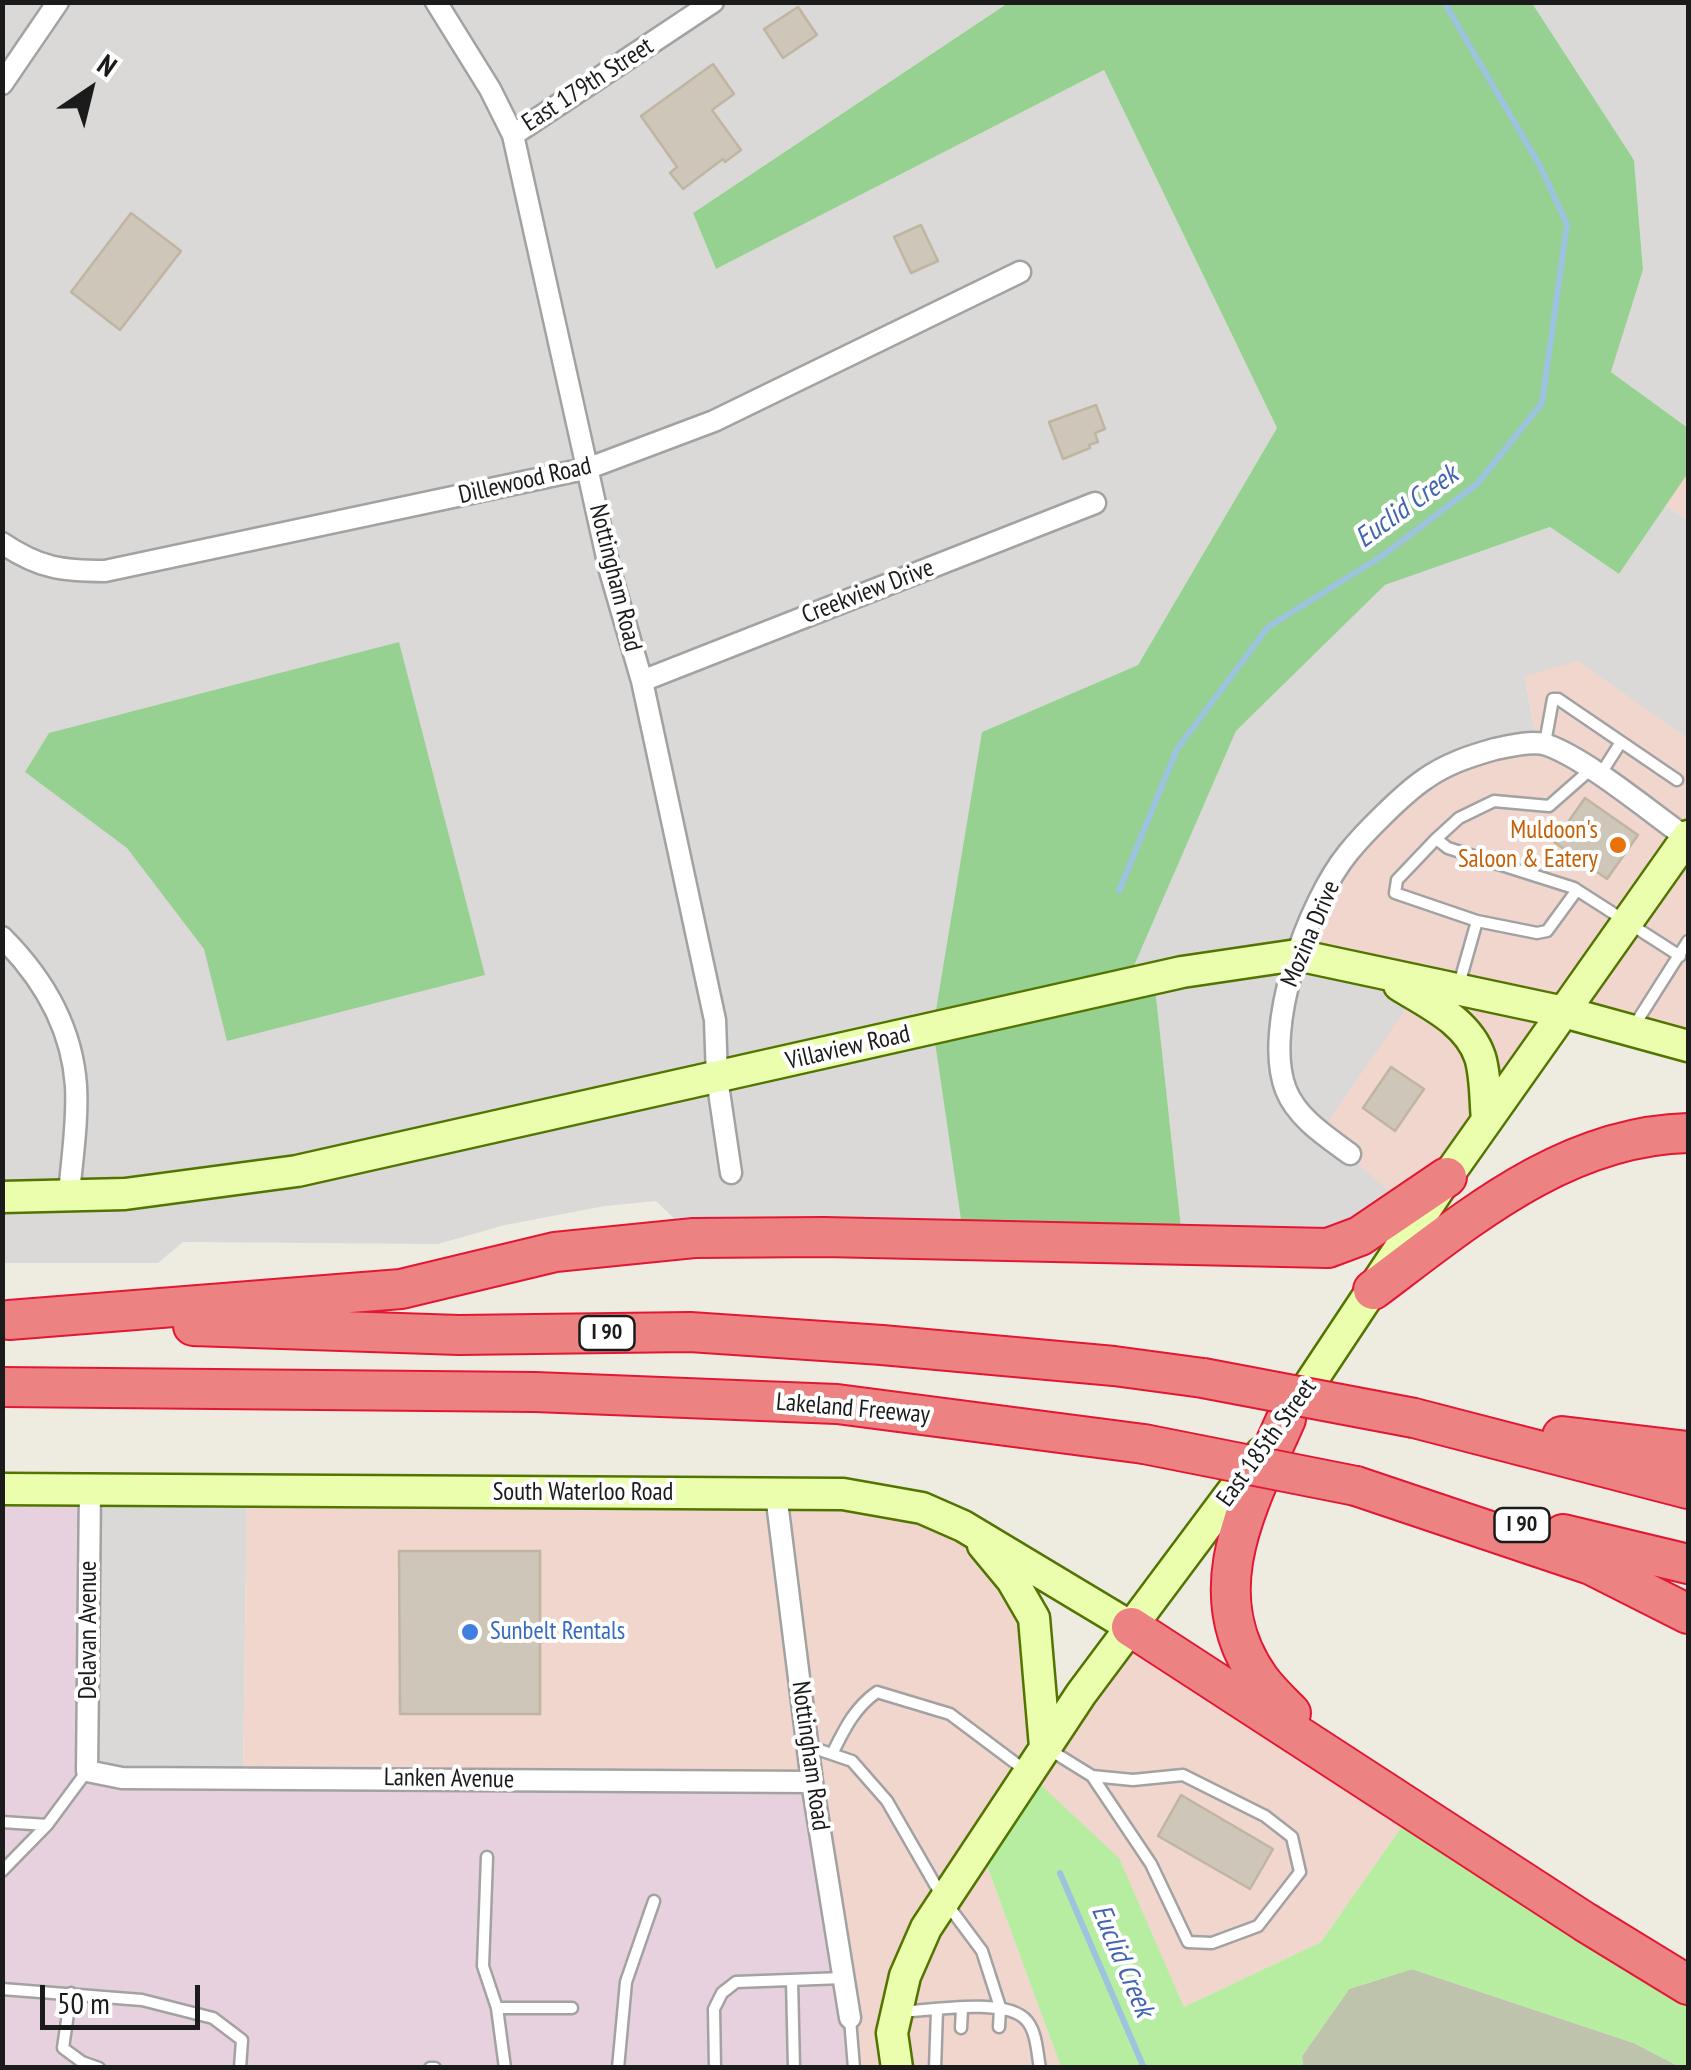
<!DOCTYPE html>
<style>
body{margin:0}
#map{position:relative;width:1691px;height:2070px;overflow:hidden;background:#eeece0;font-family:"PT Sans Narrow",sans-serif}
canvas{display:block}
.frame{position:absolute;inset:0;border:5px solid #1b1b1b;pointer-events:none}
.north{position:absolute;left:40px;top:40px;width:100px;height:100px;-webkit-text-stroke:8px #fff;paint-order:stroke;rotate:35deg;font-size:28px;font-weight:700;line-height:40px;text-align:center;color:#1b1b1b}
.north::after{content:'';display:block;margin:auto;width:35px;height:45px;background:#1b1b1b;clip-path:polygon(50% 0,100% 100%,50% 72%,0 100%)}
.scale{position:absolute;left:40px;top:1985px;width:160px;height:45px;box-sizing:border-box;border:5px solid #1b1b1b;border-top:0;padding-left:12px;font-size:30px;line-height:35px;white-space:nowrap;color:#1b1b1b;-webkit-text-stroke:8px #fff;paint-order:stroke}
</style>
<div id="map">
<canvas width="1691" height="2070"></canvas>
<div class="frame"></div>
<div class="north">N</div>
<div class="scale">50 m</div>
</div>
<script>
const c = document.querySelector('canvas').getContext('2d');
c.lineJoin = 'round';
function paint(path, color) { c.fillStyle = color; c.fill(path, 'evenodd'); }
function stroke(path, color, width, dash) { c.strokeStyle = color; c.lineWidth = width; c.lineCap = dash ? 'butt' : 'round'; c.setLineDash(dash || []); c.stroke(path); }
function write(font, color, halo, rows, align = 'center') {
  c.font = font + ' "PT Sans Narrow",sans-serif'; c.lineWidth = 8; c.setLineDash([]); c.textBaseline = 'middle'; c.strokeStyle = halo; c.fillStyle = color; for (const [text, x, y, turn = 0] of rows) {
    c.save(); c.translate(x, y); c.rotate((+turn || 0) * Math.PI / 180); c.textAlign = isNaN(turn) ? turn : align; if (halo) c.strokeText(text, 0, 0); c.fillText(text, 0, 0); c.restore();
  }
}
const residential = new Path2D(`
 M2,3h1006l-315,210 23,56 388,-199 173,358 -139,237 -156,67 -18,508 -270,-2 -38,-37 -51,5 -100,19 -67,19 -255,-2 -25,21h-155z
 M1532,3h156v425l-77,-56 32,-102 -9,-110z
 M1666,505l22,16v218l-110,-77 -53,15 12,67 -113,238 -74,172 55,51 -45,31 -177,10 -29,-267 -29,6 111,-254 149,-146 165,-58 69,47z
 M90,1490l157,1 -4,287 -156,-7z`);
const commercial = new Path2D(`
 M1688,473v48l-22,-16z
 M1578,661l110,78v307l-124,-34 -159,193 -84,-73 103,-150 -127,-27 50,-101 76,-74 114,-36 -12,-68z
 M247,1491l675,17 90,72 33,165 86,-118 283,182 -93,133 -137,65 -66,-149 -138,-11 81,220 -207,1 -611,-290z`);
const industrial = new Path2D(`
 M3,1489l87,1 -3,281 725,11 42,285 -851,1z`);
const construction = new Path2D(`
 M1412,1969l222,74 46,24 -377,1 -1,-12 47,-67z`);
const grass = new Path2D(`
 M1028,1773l91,85 65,149 137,-65 93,-133 274,176v82h-8l-46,-24 -222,-74 -63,20 -47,67 1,11h-242l-81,-220z`);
const forest = new Path2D(`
 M1008,3h524l102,157 9,110 -32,102 77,56v45l-69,101 -69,-47 -165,58 -149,146 -110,253 28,-6 29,268 -219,-6 -31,-212 49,-296 156,-67 139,-237 -173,-358 -388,199 -23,-56z
 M399,642l86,333 -258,66 -23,-92 -77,-101 -102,-76 24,-39z`);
const stream = new Path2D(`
 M1119,891l58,-142 91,-122 114,-71 95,-72 65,-81 25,-179 -27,-58 -96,-164
 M1060,1873l84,195`);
const building = new Path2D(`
 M798,7l19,28 -34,23 -19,-29z
 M713,64l21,30 -22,16 29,40 -16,12 -2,-3 -40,30 -13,-16 7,-6 -36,-51z
 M131,213l50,38 -61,79 -49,-38z
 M921,225l17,36 -27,12 -17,-36z
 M1096,405l9,24 -10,4 3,9 -9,3 1,3 -27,11 -14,-37z
 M1585,798l53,37 -31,44 -53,-37z
 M1391,1067l33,22 -29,42 -32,-23z
 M399,1551h141v163h-140z
 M1181,1795l92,54 -23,40 -92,-53z`);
const lane = new Path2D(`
 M1545,743l8,-44h5l119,81
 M1600,775l21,-33
 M1436,839l-39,41 -2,13 82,28 60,12 10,-2 30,-41 -3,-2 -126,-40 -12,-9 23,-21 35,-17 55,5 41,-36
 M1577,890l103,66
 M1458,988l19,-67
 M1634,1026l54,-85
 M808,1746l44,15 35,40 57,99 38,51 18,56 -1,20
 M1050,1750l42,26 41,4 50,-5 82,41 27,21 8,35 -42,54 -46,17 -24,-1 -37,-78 -59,-88
 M832,1754c12,-24 22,-46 45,-62l73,22 76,57
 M2,1822l45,3
 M487,1857l-4,109 14,42 8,60
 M2,1871l45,-46 40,-54
 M792,1980l2,88
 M2,1989l140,11 71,18 29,22 -2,28
 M71,1993l-8,55 19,14 17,6
 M497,2008h75
 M903,2012c29,-2 105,-15 124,9 10,12 10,32 13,47
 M850,2019l4,49
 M961,2028l1,-19
 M430,2068h5
 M618,2068l8,-86 28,-81
 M715,2068l-1,-59 8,-16 14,-11 107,-4
 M935,2068l2,-58`);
const street = new Path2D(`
 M436,2l54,87 23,46 97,436 32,110 73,339 2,58 14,95
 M2,84l56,-82
 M513,135l200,-133
 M2,543c37,25 60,28 103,28l484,-103 125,-47 306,-149
 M642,681l453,-178
 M2,937c41,41 70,90 74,149 2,35 -4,73 -7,108
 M1350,1154c-23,-17 -53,-36 -64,-64 -24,-61 22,-188 62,-237 16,-20 56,-60 77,-74 21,-15 45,-23 70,-30 14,-3 38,-9 52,-4 40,14 103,67 140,93
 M90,1490l-3,281 35,7 690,4
 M776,1494l36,288 38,236`);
const secondary = new Path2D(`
 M1399,985c30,19 69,36 81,72 6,19 5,43 7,63
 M2,1197l123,-3 172,-23 885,-199 115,-17 267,57 124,34
 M1291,1412l156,-235 241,-341
 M2,1489l841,5 79,14 41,18 168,101
 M983,1545l29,35 22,38 11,129
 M897,2068l-5,-35 13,-57 21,-48 155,-234 180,-241`);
const highway = new Path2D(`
 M1373,1290c95,-71 191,-154 315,-157
 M9,1320l392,-31 154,-37 139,-14 130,-1 504,11 32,-12 87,-59
 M193,1326l266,9 231,-3 192,13 232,21 89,12
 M2,1387l533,5 302,12 307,40
 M1414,1418l274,71
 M1286,1419c-37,84 -88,172 -27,259 9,13 21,24 32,35
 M1562,1436l126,15
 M1356,1486l235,79 97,49
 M1563,1534l125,30
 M1131,1627l454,295 103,63`);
const highwayBridge = new Path2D(`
 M1203,1378l211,40
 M1144,1444l212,42`);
const markers = [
 [1618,845,10,"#e8710a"],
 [470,1632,10,"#3f7fe0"]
];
const shields = [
 [607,1333,55],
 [1522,1525,55]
];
const shieldNames = [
 ["I 90",607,1333],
 ["I 90",1522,1525]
];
const streetNames = [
 ["East 179th Street",588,85,-33],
 ["Dillewood Road",525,481,-13],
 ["Nottingham Road",615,578,76],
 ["Creekview Drive",868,592,-21],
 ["Mozina Drive",1311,934,-67],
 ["Villaview Road",848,1048,-13],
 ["Lakeland Freeway",853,1409,5],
 ["East 185th Street",1267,1443,-54],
 ["South Waterloo Road",583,1493],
 ["Delavan Avenue",89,1630,-90],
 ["Nottingham Road",810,1756,82],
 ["Lanken Avenue",449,1779,1]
];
const foodNames = [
 ["Muldoon's",1598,831],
 ["Saloon & Eatery",1598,860]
];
const shopNames = [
 ["Sunbelt Rentals",490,1632]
];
const waterNames = [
 ["Euclid Creek",1407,507,-36],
 ["Euclid Creek",1122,1961,67]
];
paint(residential, '#dad9d8');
paint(commercial, '#f1d6cd');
paint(industrial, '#e8d1df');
paint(construction, '#bec3ab');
paint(grass, '#b7eda1');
paint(forest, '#97d191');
stroke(stream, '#9dc3df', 6);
paint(building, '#cec6b9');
stroke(building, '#c0b5a1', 2.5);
stroke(lane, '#a2a2a2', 15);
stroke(street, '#a2a2a2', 25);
stroke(secondary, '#517500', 35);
stroke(highway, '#e21734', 42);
stroke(lane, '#fff', 10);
stroke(street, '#fff', 20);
stroke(secondary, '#eafeae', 30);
stroke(highway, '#ec8281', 38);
stroke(highwayBridge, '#e21734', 42, []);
stroke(highwayBridge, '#ec8281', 38);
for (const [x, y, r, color] of markers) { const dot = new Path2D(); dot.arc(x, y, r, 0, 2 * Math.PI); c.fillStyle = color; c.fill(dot); stroke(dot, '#fff', 4); }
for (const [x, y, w] of shields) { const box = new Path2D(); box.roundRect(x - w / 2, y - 17, w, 34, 8); c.fillStyle = '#fff'; c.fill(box); stroke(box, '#1b1b1b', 2.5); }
write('bold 22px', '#1b1b1b', null, shieldNames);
write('25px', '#1b1b1b', '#fff', streetNames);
write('25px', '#c56008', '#fff', foodNames, 'right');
write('25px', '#366cbe', '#fff', shopNames, 'left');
write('italic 28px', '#4264b1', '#fff', waterNames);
</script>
